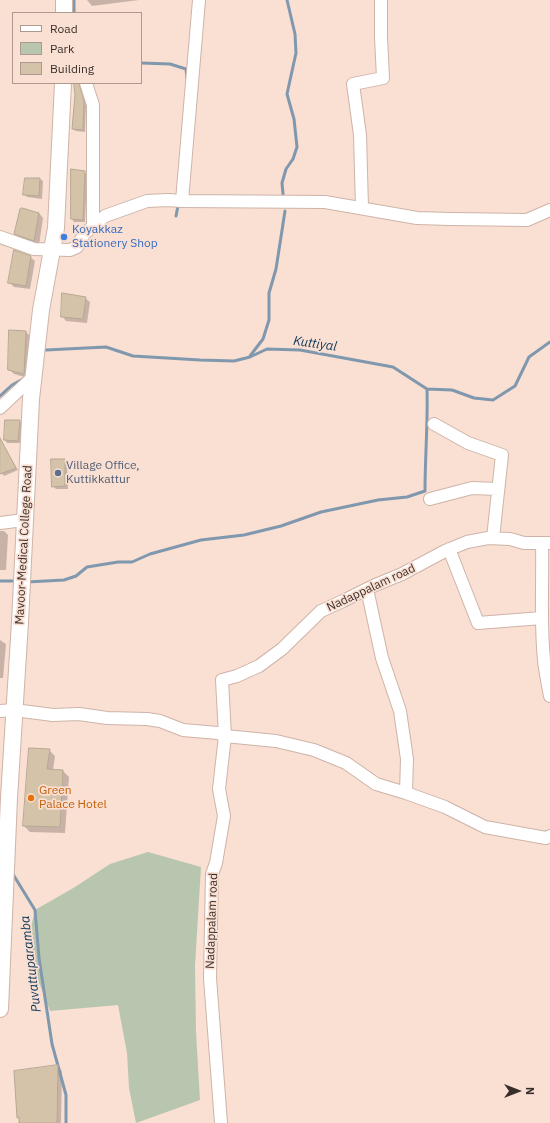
<!DOCTYPE html>
<style>
body{margin:0}
#map{position:relative;width:550px;height:1123px;overflow:hidden;background:#fadfd3;font-family:"IBM Plex Sans",sans-serif}
canvas{display:block}
.legend{position:absolute;left:12px;top:12px;width:130px;height:72px;box-sizing:border-box;background:#fadfd3;border:1px solid #ad998f;margin:0;padding:5px 7px;list-style:none;font-size:12px;color:#392f2a}
.legend li{display:flex;align-items:center;gap:8px;height:20px}
.legend b{width:20px;border:1px solid #ad998f}
.north{position:absolute;left:498px;top:1071px;width:40px;height:40px;-webkit-text-stroke:3px #fadfd3;paint-order:stroke;rotate:90deg;font-size:11px;font-weight:700;line-height:16px;text-align:center;color:#392f2a}
.north::after{content:'';display:block;margin:auto;width:14px;height:18px;background:#392f2a;clip-path:polygon(50% 0,100% 100%,50% 72%,0 100%)}
</style>
<div id="map">
<canvas width="550" height="1123"></canvas>
<ul class="legend">
<li><b style="height:5px;background:#fff"></b>Road</li>
<li><b style="height:11px;background:#b8c6af"></b>Park</li>
<li><b style="height:11px;background:#d4c3a8"></b>Building</li>
</ul>
<div class="north">N</div>
</div>
<script>
const c = document.querySelector('canvas').getContext('2d');
c.lineJoin = 'round';
function paint(path, color) { c.fillStyle = color; c.fill(path, 'evenodd'); }
function stroke(path, color, width, dash) { c.strokeStyle = color; c.lineWidth = width; c.lineCap = dash ? 'butt' : 'round'; c.setLineDash(dash || []); c.stroke(path); }
function write(font, color, halo, rows, align = 'center') {
  c.font = font + ' "IBM Plex Sans",sans-serif'; c.lineWidth = 3.5; c.setLineDash([]); c.textBaseline = 'middle'; c.strokeStyle = halo; c.fillStyle = color; for (const [text, x, y, turn = 0] of rows) {
    c.save(); c.translate(x, y); c.rotate((+turn || 0) * Math.PI / 180); c.textAlign = isNaN(turn) ? turn : align; if (halo) c.strokeText(text, 0, 0); c.fillText(text, 0, 0); c.restore();
  }
}
const green = new Path2D(`
 M148,852l53,15 -6,99 1,66 4,68 -64,23 -7,-35 -2,-35 -9,-48 -68,6 -24,-62 9,-39 40,-23 35,-23z`);
const shadow = new Path2D(`
 M87,0h52l-47,6z
 M75,83h7l-1,6 5,15 -1,28 -9,-1 -3,-2 3,-34z
 M84,172l3,3 -2,47h-11l-2,-3z
 M40,179l3,2 -1,18 -15,-2 -3,-3z
 M39,213l4,5 -4,27 -19,-7 -5,-4z
 M30,257l5,4 -5,28 -16,-2 -5,-5z
 M85,298l5,4 -3,21 -21,-2 -4,-5z
 M26,332l4,4 -2,42 -14,-4 -5,-5z
 M19,421l3,2 -1,20h-14l-2,-3z
 M2,444l16,26 -14,6 -4,-5v-26z
 M64,460l3,2 1,27h-12l-3,-3z
 M0,531h4l4,4 -2,35h-6z
 M0,640l6,4 -3,34h-3z
 M30,749l19,1 6,6 -2,14 10,1 6,6 -4,56 -35,-1 -6,-6z
 M57,1066l5,5 -1,52h-41v-3l-2,-3z`);
const stream = new Path2D(`
 M74,0v13
 M141,63l29,1 16,5 1,9
 M283,194l-1,-11 4,-14 7,-10 4,-12 -3,-28 -7,-25 9,-41 -1,-19 -8,-34
 M176,216l2,-10
 M46,350l60,-3 27,9 67,4 34,1 16,-4 17,-8 33,1 93,17 34,22 25,1 22,8 19,2 22,-14 14,-29 21,-15
 M250,356l13,-17 6,-19v-27l7,-24 9,-58
 M0,396l12,-11 11,-6
 M0,581h13
 M27,582l37,-2 12,-4 11,-9 31,-5h14l18,-8 51,-14 43,-5 37,-9 40,-14 57,-12 29,-3 18,-6c0,-34 3,-68 2,-102
 M11,871l24,39 4,48 13,86 14,51v28`);
const building = new Path2D(`
 M74,83h5l5,18 -1,29 -11,-1 3,-34z
 M71,169l14,2 -2,49 -12,-1z
 M25,178h15l-1,18 -16,-1z
 M22,208l17,5 -5,28 -20,-7 6,-25z
 M14,250l17,6 -5,30 -18,-3z
 M62,293l24,4 -3,22 -22,-2z
 M9,330l17,1 -2,43 -16,-4z
 M5,420h15l-2,21 -14,-1z
 M0,438l16,30 -16,6z
 M51,459h14v27l-13,1z
 M29,748l21,1 -3,20 16,1 -3,57 -37,-1z
 M58,1065l-1,58h-38v-6l-2,1 -3,-47z`);
const street = new Path2D(`
 M199,0l-17,201 143,1 92,16 33,1 77,1 23,-10
 M86,83l7,22v121
 M362,208l-2,-73 -7,-51 30,-6 -2,-41v-37
 M0,237l34,12 36,1 7,-3 7,-13 21,-18 42,-15 21,-1 14,1
 M0,408l33,-31
 M434,424l34,19 34,12 -9,83
 M430,499l42,-11 26,1
 M0,523l24,-3
 M542,543c1,39 -2,78 2,117 1,12 4,24 6,36
 M449,549l29,74 64,-5
 M0,711l14,-1 39,5 26,-1 28,4 40,1 13,2 23,9 35,3 7,3 51,5 38,9 32,13 30,21 30,9 1,-34 -7,-48 -18,-53 -15,-69
 M406,793l39,14 40,20 61,11 4,-2
 M221,1123l-11,-145 2,-104 4,-11 8,-47 -5,-27 6,-53 -3,-56 15,-4 22,-10 23,-17 39,-38 22,-10 30,-15 29,-12 43,-23 22,-9 21,-4 22,1 14,4h26`);
const secondary = new Path2D(`
 M64,13v-13
 M0,1009l9,-211 11,-176 11,-223 10,-89 15,-82 7,-145`);
const markers = [
 [64,237,4,"#3f7fe0"],
 [58,473,4,"#5c6f8a"],
 [31,798,4,"#e8710a"]
];
const shopNames = [
 ["Koyakkaz",72,230],
 ["Stationery Shop",72,244]
];
const serviceNames = [
 ["Village Office,",66,466],
 ["Kuttikkattur",66,480]
];
const streetNames = [
 ["Mavoor-Medical College Road",24,545,-87],
 ["Nadappalam road",371,588,-25],
 ["Nadappalam road",212,921,-88]
];
const foodNames = [
 ["Green",39,791],
 ["Palace Hotel",39,805]
];
const waterNames = [
 ["Kuttiyal",315,344,8],
 ["Puvattuparamba",31,964,-97]
];
paint(green, '#b8c6af');
paint(shadow, '#0003');
stroke(stream, '#8098ad', 3);
paint(building, '#d4c3a8');
stroke(building, '#b6a893', 1);
stroke(street, '#ceb4a8', 14);
stroke(secondary, '#ceb4a8', 18);
stroke(street, '#fff', 12);
stroke(secondary, '#fff', 16);
for (const [x, y, r, color] of markers) { const dot = new Path2D(); dot.arc(x, y, r, 0, 2 * Math.PI); c.fillStyle = color; c.fill(dot); stroke(dot, '#fadfd3', 1.5); }
write('12px', '#366cbe', '#fadfd3', shopNames, 'left');
write('12px', '#4e5e75', '#fadfd3', serviceNames, 'left');
write('12px', '#392f2a', '#fadfd3', streetNames);
write('12px', '#c56008', '#fadfd3', foodNames, 'left');
write('italic 13px', '#0f3958', '#fadfd3', waterNames);
</script>
